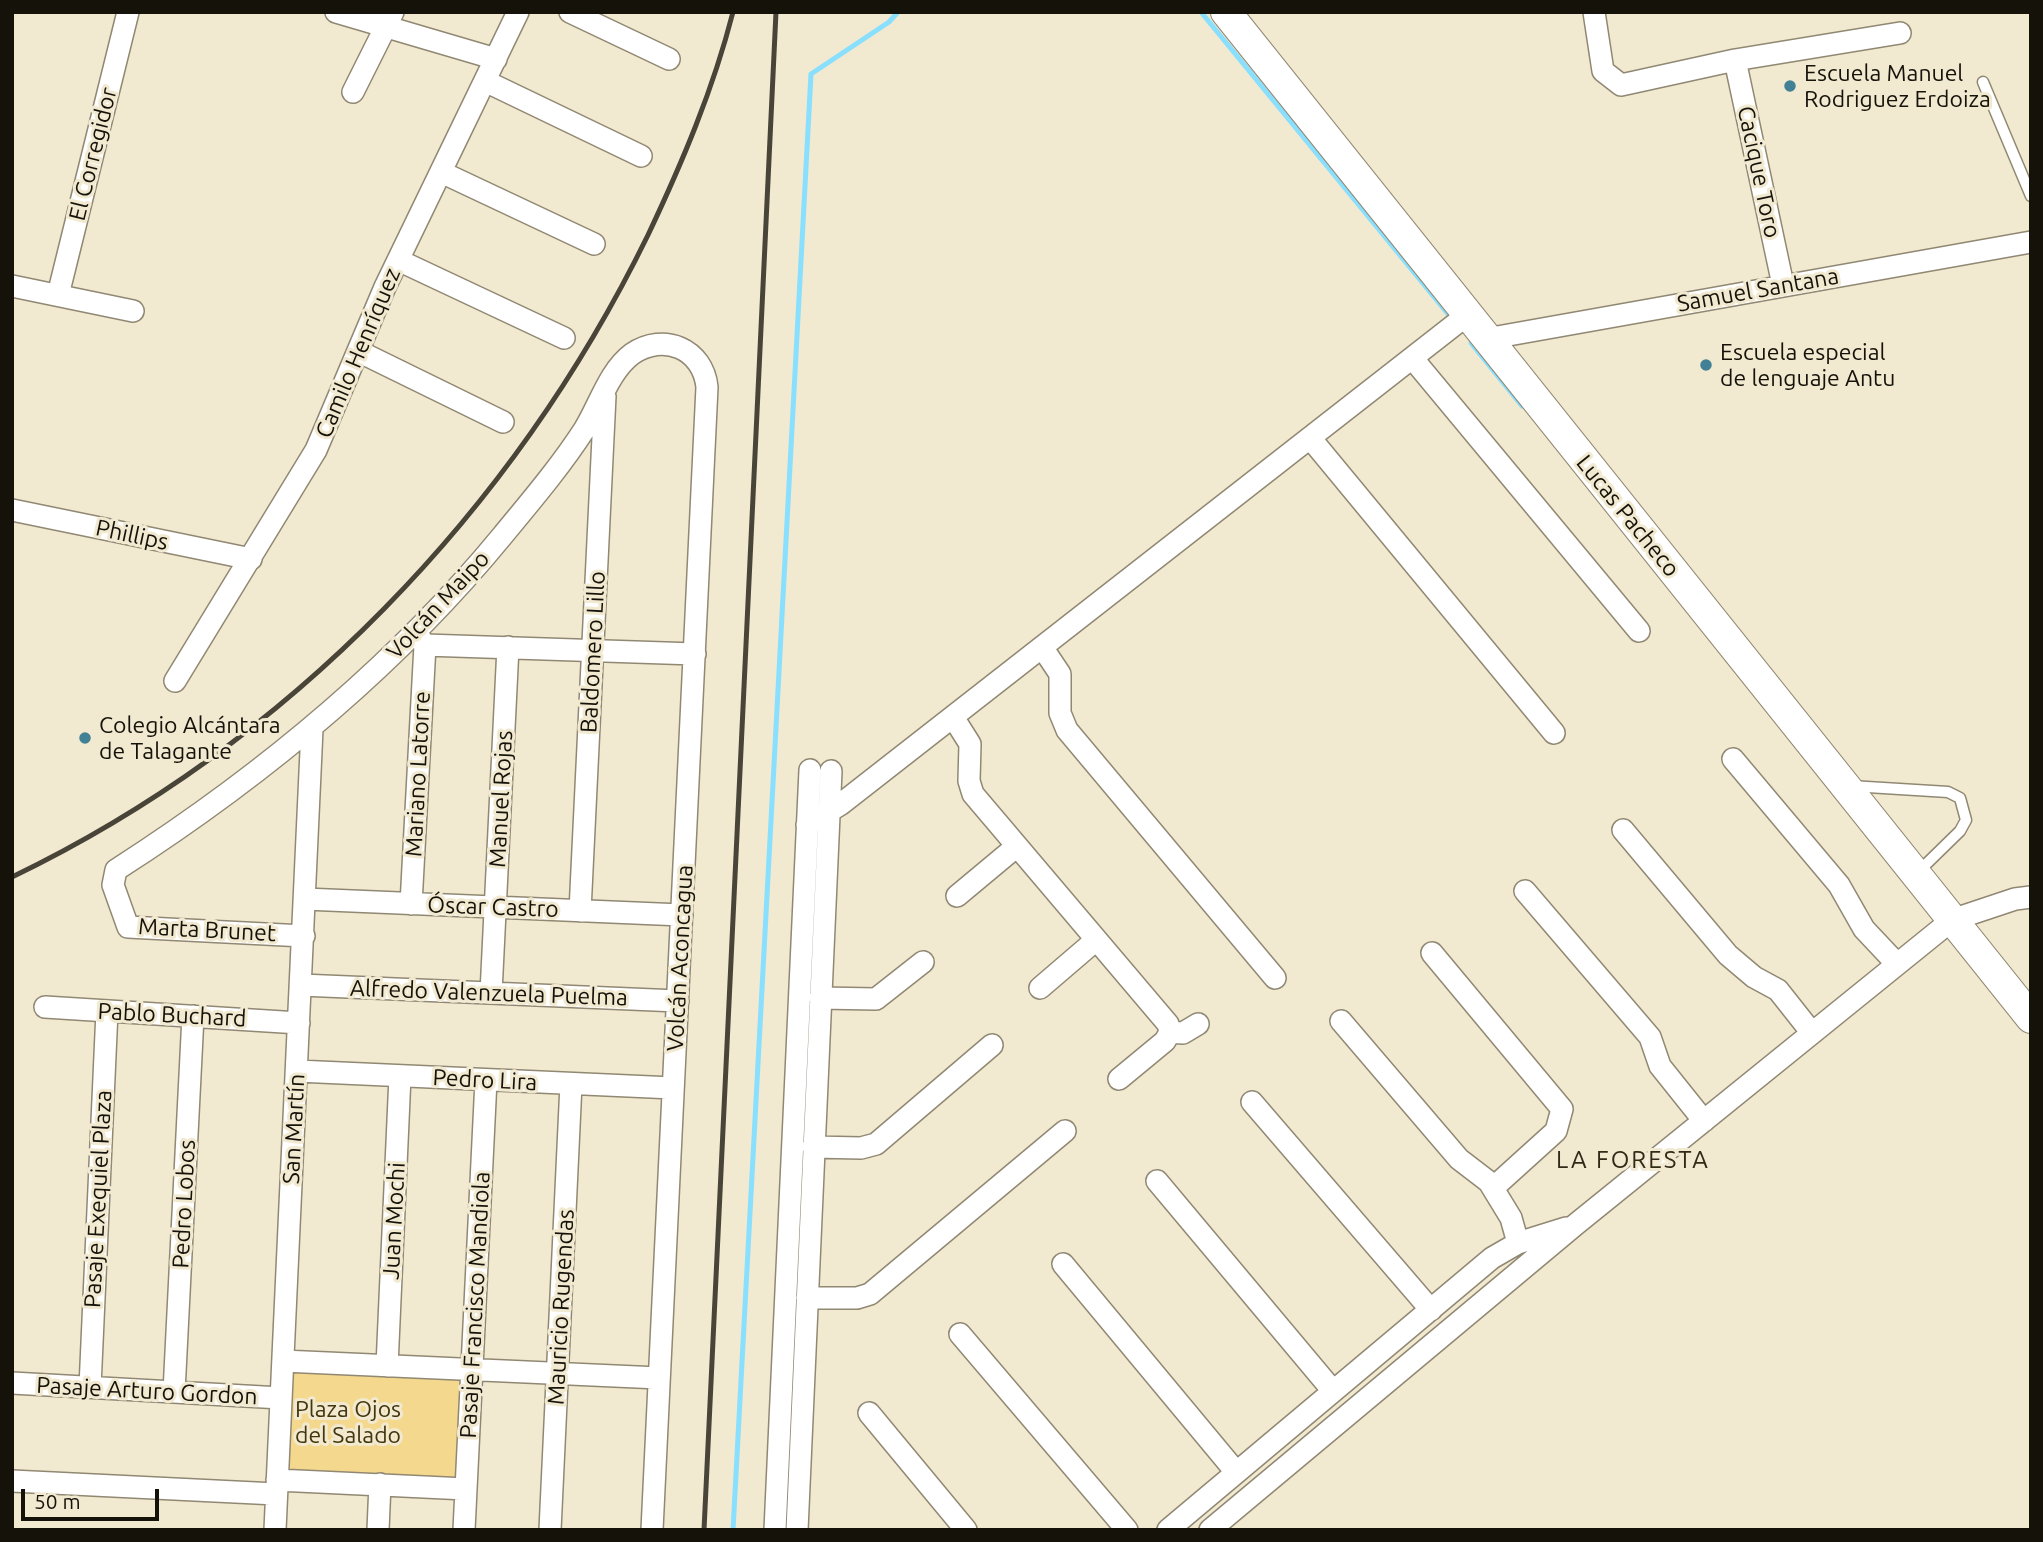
<!DOCTYPE html>
<meta charset="utf-8">
<style>
body{margin:0}
#map{position:relative;width:2043px;height:1542px;overflow:hidden;background:#f2e9d1;font-family:Ubuntu,sans-serif}
canvas{display:block}
.frame{position:absolute;inset:0;border:14px solid #15120a;pointer-events:none}
.scale{position:absolute;left:21px;top:1489px;width:138px;height:32px;box-sizing:border-box;border:4px solid #15120a;border-top:0;padding-left:9px;font-size:21px;line-height:24px;white-space:nowrap;color:#15120a;-webkit-text-stroke:5px #f2e9d1;paint-order:stroke}
</style>
<div id="map">
<canvas width="2043" height="1542"></canvas>
<div class="frame"></div>
<div class="scale">50 m</div>
</div>
<script>
const c = document.querySelector('canvas').getContext('2d');
c.lineJoin = 'round';
function paint(path, color) { c.fillStyle = color; c.fill(path, 'evenodd'); }
function stroke(path, color, width, dash) { c.strokeStyle = color; c.lineWidth = width; c.lineCap = dash ? 'butt' : 'round'; c.setLineDash(dash || []); c.stroke(path); }
function write(font, color, halo, rows, align = 'center') {
  c.font = font + ' Ubuntu,sans-serif'; c.lineWidth = 6; c.setLineDash([]); c.textBaseline = 'middle'; c.strokeStyle = halo; c.fillStyle = color; for (const [text, x, y, turn = 0] of rows) {
    c.save(); c.translate(x, y); c.rotate((+turn || 0) * Math.PI / 180); c.textAlign = isNaN(turn) ? turn : align; if (halo) c.strokeText(text, 0, 0); c.fillText(text, 0, 0); c.restore();
  }
}
const green = new Path2D(`
 M294,1368l171,9 -5,103 -172,-9z`);
const stream = new Path2D(`
 M1201,12l247,302
 M1471,343l51,63
 M733,1530l78,-1456 78,-52 9,-10`);
const lane = new Path2D(`
 M1983,82l48,114
 M1851,786l97,6 12,6 6,22 -6,11 -42,41`);
const street = new Path2D(`
 M336,12l160,47
 M570,12l99,47
 M1594,12l9,59 18,14 114,-25 165,-27
 M1735,60l48,225
 M485,81l156,75
 M353,92l40,-80
 M441,172l153,72
 M398,260l166,78
 M12,286l121,25
 M58,295l70,-283
 M1486,339l545,-97
 M358,351l145,71
 M1413,359l226,272
 M1311,439l243,294
 M12,510l239,49
 M415,632l10,13 270,9
 M1042,647l18,27v39l7,17 208,248
 M175,681l141,-231 69,-163 133,-275
 M953,717l17,27 -1,37 4,13 195,230 2,8 -5,9 -46,38
 M1733,759l106,126 25,44 33,35
 M807,825l34,-21 626,-489
 M1623,830l105,125 26,22 24,13 34,43
 M1525,891l125,146 10,29 44,55
 M957,896l60,-50
 M305,899l377,16
 M411,904l14,-259
 M580,911l25,-515
 M304,936l-176,-9 -15,-42 3,-15c145,-93 277,-201 387,-335 28,-34 57,-68 81,-105 15,-24 25,-59 48,-76 32,-22 71,-5 75,33l-55,1143
 M1432,953l130,156 -6,22 -63,57
 M301,985l377,16
 M1040,988l56,-48
 M491,993l17,-346
 M820,998l56,1 47,-37
 M45,1007l254,16
 M1341,1021l118,138 30,23 22,36 7,25
 M1170,1032l13,1 15,-9
 M297,1071l376,17
 M1252,1102l179,208
 M813,1147l48,1 15,-4 116,-99
 M1157,1181l176,210
 M1063,1264l173,208
 M807,1298h50l13,-4 195,-163
 M960,1334l167,196
 M283,1361l376,17
 M387,1366l13,-290
 M12,1383l269,15
 M90,1387l17,-376
 M174,1392l19,-376
 M869,1413l97,117
 M277,1480l189,9
 M12,1481l264,13
 M275,1530l37,-801
 M378,1530l2,-46
 M464,1530l22,-450
 M550,1530l21,-446
 M775,1530l35,-760
 M797,1530l34,-759
 M1168,1530l324,-272 26,-15 48,-15
 M1210,1530l365,-305 377,-305 63,-21 16,-2`);
const secondary = new Path2D(`
 M1226,12l805,1006`);
const rail = new Path2D(`
 M12,877c278,-134 501,-366 636,-642 34,-72 65,-145 85,-223
 M704,1530l72,-1518`);
const markers = [
 [1790,86,7,"#418095"],
 [1706,365,7,"#418095"],
 [85,738,7,"#418095"]
];
const poiNames = [
 ["Escuela Manuel",1804,73],
 ["Rodriguez Erdoiza",1804,99],
 ["Escuela especial",1720,352],
 ["de lenguaje Antu",1720,378],
 ["Colegio Alcántara",99,725],
 ["de Talagante",99,751]
];
const streetNames = [
 ["El Corregidor",93,154,-76],
 ["Cacique Toro",1759,172,78],
 ["Samuel Santana",1758,290,-10],
 ["Camilo Henríquez",358,353,-67],
 ["Lucas Pacheco",1628,516,51],
 ["Phillips",132,535,12],
 ["Volcán Maipo",438,605,-47],
 ["Baldomero Lillo",593,652,-87],
 ["Mariano Latorre",418,774,-87],
 ["Manuel Rojas",501,799,-87],
 ["Óscar Castro",493,907,2],
 ["Marta Brunet",207,930,3],
 ["Volcán Aconcagua",680,958,-87],
 ["Alfredo Valenzuela Puelma",489,993,2],
 ["Pablo Buchard",172,1015,3],
 ["Pedro Lira",485,1080,3],
 ["San Martín",294,1129,-87],
 ["Pasaje Exequiel Plaza",98,1199,-87],
 ["Pedro Lobos",184,1204,-87],
 ["Juan Mochi",394,1221,-87],
 ["Pasaje Francisco Mandiola",475,1305,-87],
 ["Mauricio Rugendas",561,1307,-87],
 ["Pasaje Arturo Gordon",147,1391,3]
];
const parkNames = [
 ["Plaza Ojos",348,1409],
 ["del Salado",348,1435]
];
const neighbourhoodNames = [
 ["LA FORESTA",1633,1160]
];
paint(green, '#f4d88d');
stroke(stream, '#88dffe', 5);
stroke(lane, '#918873', 13);
stroke(street, '#918873', 24);
stroke(secondary, '#918873', 32);
stroke(lane, '#fff', 10);
stroke(street, '#fff', 21);
stroke(secondary, '#fff', 30);
stroke(rail, '#494438', 5);
for (const [x, y, r, color] of markers) { const dot = new Path2D(); dot.arc(x, y, r, 0, 2 * Math.PI); c.fillStyle = color; c.fill(dot); stroke(dot, '#f2e9d1', 2.5); }
write('23px', '#15120a', '#f2e9d1', poiNames, 'left');
write('23px', '#15120a', '#f2e9d1', streetNames);
write('23px', '#43360d', '#f2e9d1', parkNames);
c.letterSpacing = '2px';
write('24px', '#312a17', '#f2e9d1', neighbourhoodNames);
c.letterSpacing = '0px';
</script>
